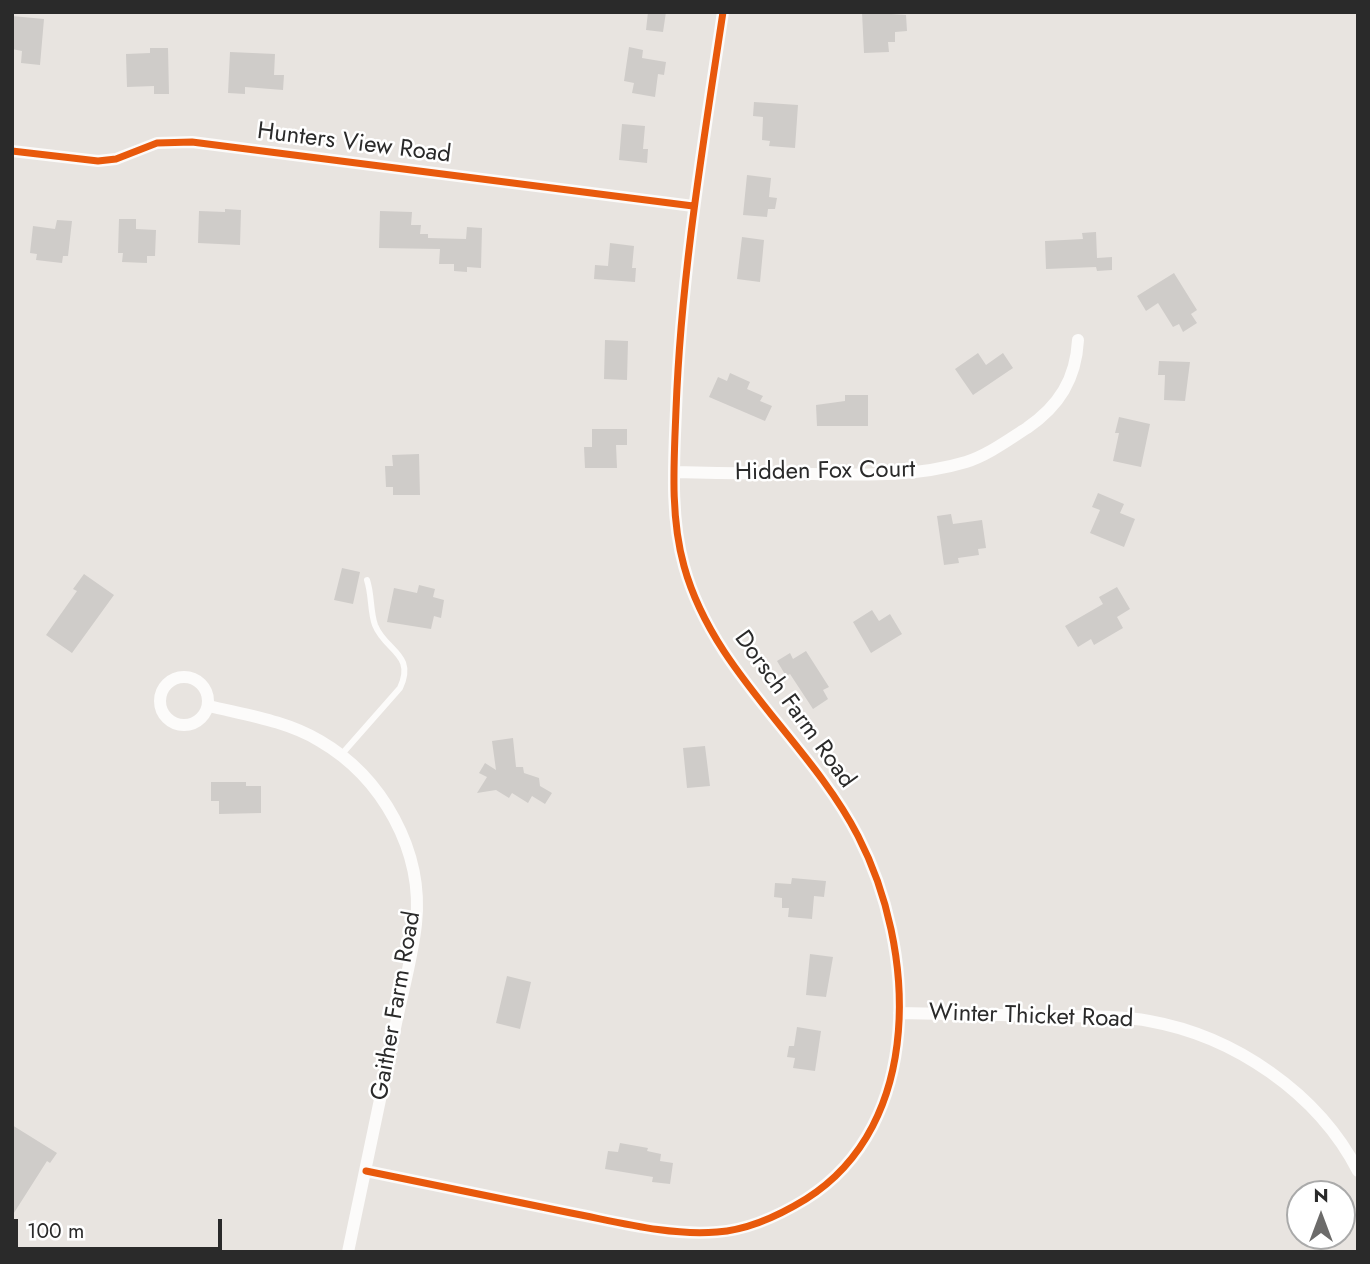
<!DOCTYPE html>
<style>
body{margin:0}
#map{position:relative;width:1370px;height:1264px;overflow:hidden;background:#e8e4e0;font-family:Jost,sans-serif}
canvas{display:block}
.frame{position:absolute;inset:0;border:14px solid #2a2a2a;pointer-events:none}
.north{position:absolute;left:1286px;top:1180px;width:70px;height:70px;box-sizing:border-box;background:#fff;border:2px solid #aaa;border-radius:50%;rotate:0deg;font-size:19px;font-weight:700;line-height:28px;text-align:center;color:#2a2a2a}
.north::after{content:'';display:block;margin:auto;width:24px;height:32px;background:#6c6b6a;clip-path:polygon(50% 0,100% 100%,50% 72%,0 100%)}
.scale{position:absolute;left:14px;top:1219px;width:208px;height:32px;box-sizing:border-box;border:4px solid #2a2a2a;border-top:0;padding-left:9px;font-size:21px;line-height:24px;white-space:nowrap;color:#2a2a2a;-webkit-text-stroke:5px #fff;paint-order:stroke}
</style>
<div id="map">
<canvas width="1370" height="1264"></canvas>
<div class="frame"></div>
<div class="north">N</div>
<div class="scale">100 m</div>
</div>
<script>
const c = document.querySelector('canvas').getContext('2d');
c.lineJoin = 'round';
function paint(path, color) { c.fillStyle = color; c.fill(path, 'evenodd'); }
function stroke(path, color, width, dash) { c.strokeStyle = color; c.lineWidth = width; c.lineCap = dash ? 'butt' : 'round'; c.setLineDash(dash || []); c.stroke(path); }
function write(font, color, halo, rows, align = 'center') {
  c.font = font + ' Jost,sans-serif'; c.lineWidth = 5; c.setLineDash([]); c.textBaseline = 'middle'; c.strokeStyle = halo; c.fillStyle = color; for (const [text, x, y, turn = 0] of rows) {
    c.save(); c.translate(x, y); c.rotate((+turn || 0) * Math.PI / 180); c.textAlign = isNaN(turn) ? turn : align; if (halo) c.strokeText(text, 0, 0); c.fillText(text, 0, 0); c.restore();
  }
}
const building = new Path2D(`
 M648,12h18l-3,20 -17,-2z
 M862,12l44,3 1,16 -12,1v10h-7l1,10 -25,1z
 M12,16l32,3 -4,46 -19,-2 1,-12 -10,-2z
 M629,47l14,3 -1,8 24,4 -2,13 -6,-1 -3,23 -23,-4 2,-10 -10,-2z
 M150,48h18l1,46h-15v-8l-27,1 -1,-33 24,-1z
 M230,52l45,2 -1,21h10l-1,15 -38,-3v7l-17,-1z
 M754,102l44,3 -3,43 -26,-2 1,-5 -8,-1 1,-23 -10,-1z
 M622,124l23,2 -2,23h5l-1,14 -28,-3z
 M747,175l24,3 -2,19 8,1 -2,11h-7l-1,8 -24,-2z
 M225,209l16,1 -1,35 -42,-2 1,-32 26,1z
 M380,211l32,1 -1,13h10l-1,9h8v4l38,1 1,-12 15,1 -1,40 -14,-1v5l-13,-1v-7h-15l1,-15 -61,-1z
 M119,219h17v10l20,1 -1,26h-8v7l-25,-1 1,-9h-5z
 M57,220l15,1 -4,35h-5l-1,7 -26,-3 1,-6 -7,-1 3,-27 22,3z
 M1096,232l1,26 15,-1v13l-15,1 -1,-4 -50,2 -1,-28 38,-2 -1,-6z
 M742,237l22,3 -4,42 -23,-3z
 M610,243l24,3 -2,22h4l-1,14 -41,-3 1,-14 13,1z
 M1174,273l23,37 -6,4 6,9 -14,9 -4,-8 -6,3 -15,-24 -12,8 -9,-15z
 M605,340l23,1 -1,39 -23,-1z
 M978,353l8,12 17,-12 10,15 -40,27 -18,-26z
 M1159,361l31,1 -5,39 -21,-1 1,-25h-7z
 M730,373l20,9 -3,7 16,7 -3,5 12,5 -7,15 -56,-24 9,-20 9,4z
 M845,395h23v31h-51l-1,-21 29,-4z
 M1119,417l31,7 -9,43 -28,-6 6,-28h-4z
 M592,429h35v16h-11l1,23h-32l-1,-21h8z
 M419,454l1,41h-27v-8h-7l-1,-21h8l-1,-11z
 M1098,493l26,11 -4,9 15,6 -11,28 -34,-14 10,-23 -8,-3z
 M951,514l2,10 29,-4 4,28 -8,1 1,6 -21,3 1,5 -15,2 -7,-49z
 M342,568l18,4 -7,32 -19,-4z
 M84,574l30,21 -42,58 -26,-18 31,-44 -4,-2z
 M419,585l16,4 -2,8 11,3 -3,18 -7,-2 -3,13 -44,-7 7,-34 23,5z
 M1117,587l13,22 -13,8 6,11 -29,17 -3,-6 -13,8 -13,-21 38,-22 -4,-7z
 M872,610l7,11 11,-7 12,20 -31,19 -18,-31z
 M806,651l23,36 -6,3 5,9 -15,10 -23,-35 -4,2 -9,-15 13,-8 3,6z
 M513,738l3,29h7l1,6 15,5 1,8 12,7 -7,11 -13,-8 -4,7 -16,-10 -3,5 -13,-8 -19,3 10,-16 -8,-4 6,-10 11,7 -4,-29z
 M705,746l5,40 -23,2 -4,-40z
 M211,782h35v4h15v27l-42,1v-13h-8z
 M792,878l34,3 -2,16 -10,-1 -2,23 -24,-2 1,-9h-7v-10l-8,-1 1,-14 16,1z
 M810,954l23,3 -7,40 -20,-2z
 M507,976l24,6 -11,47 -24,-6z
 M797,1027l24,4 -6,40 -22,-3 2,-10 -8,-1 2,-11h5z
 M12,1125l45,28 -7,10 -3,-2 -35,55z
 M620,1143l28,5 -1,3 14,3 -1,7 13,2 -3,21 -18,-2 1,-5 -48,-8 3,-18 10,1z`);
const lane = new Path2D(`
 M341,755l59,-67c16,-34 -15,-37 -25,-63 -5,-14 -3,-30 -8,-45`);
const street = new Path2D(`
 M12,151l86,10 18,-2 41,-16 35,-1 501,64
 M674,472c46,1 92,2 139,2 51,1 103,3 153,-12 22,-7 42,-22 61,-34 32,-22 49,-49 51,-88
 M160 701a24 24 0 1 1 48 0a24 24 0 1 1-48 0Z
 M209,706c37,9 78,15 111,35 62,36 104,110 96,183 -4,36 -15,73 -22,109 -15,73 -30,146 -46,219
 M899,1013c50,1 99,2 149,3 33,1 68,-1 101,5 85,15 169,72 209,150
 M366,1171c68,14 137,28 205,42 47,9 98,23 146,19 31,-2 63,-17 89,-33 119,-75 110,-251 52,-363 -49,-95 -145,-164 -174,-270 -14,-50 -10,-104 -8,-156 5,-134 27,-265 47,-398`);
const cycleway = new Path2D(`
 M12,151l86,10 18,-2 41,-16 35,-1 501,64
 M366,1171c68,14 137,28 205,42 47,9 98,23 146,19 31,-2 63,-17 89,-33 119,-75 110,-251 52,-363 -49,-95 -145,-164 -174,-270 -14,-50 -10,-104 -8,-156 5,-134 27,-265 47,-398`);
const streetNames = [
 ["Hunters View Road",354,144,7],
 ["Hidden Fox Court",825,472,-1],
 ["Dorsch Farm Road",794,710,54],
 ["Gaither Farm Road",397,1006,-80],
 ["Winter Thicket Road",1031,1017,2]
];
paint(building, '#cfccc9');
stroke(lane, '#fcfbfa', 6);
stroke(street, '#fcfbfa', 12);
stroke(cycleway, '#e8590c', 7);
write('24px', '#2a2a2a', '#fff', streetNames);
</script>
